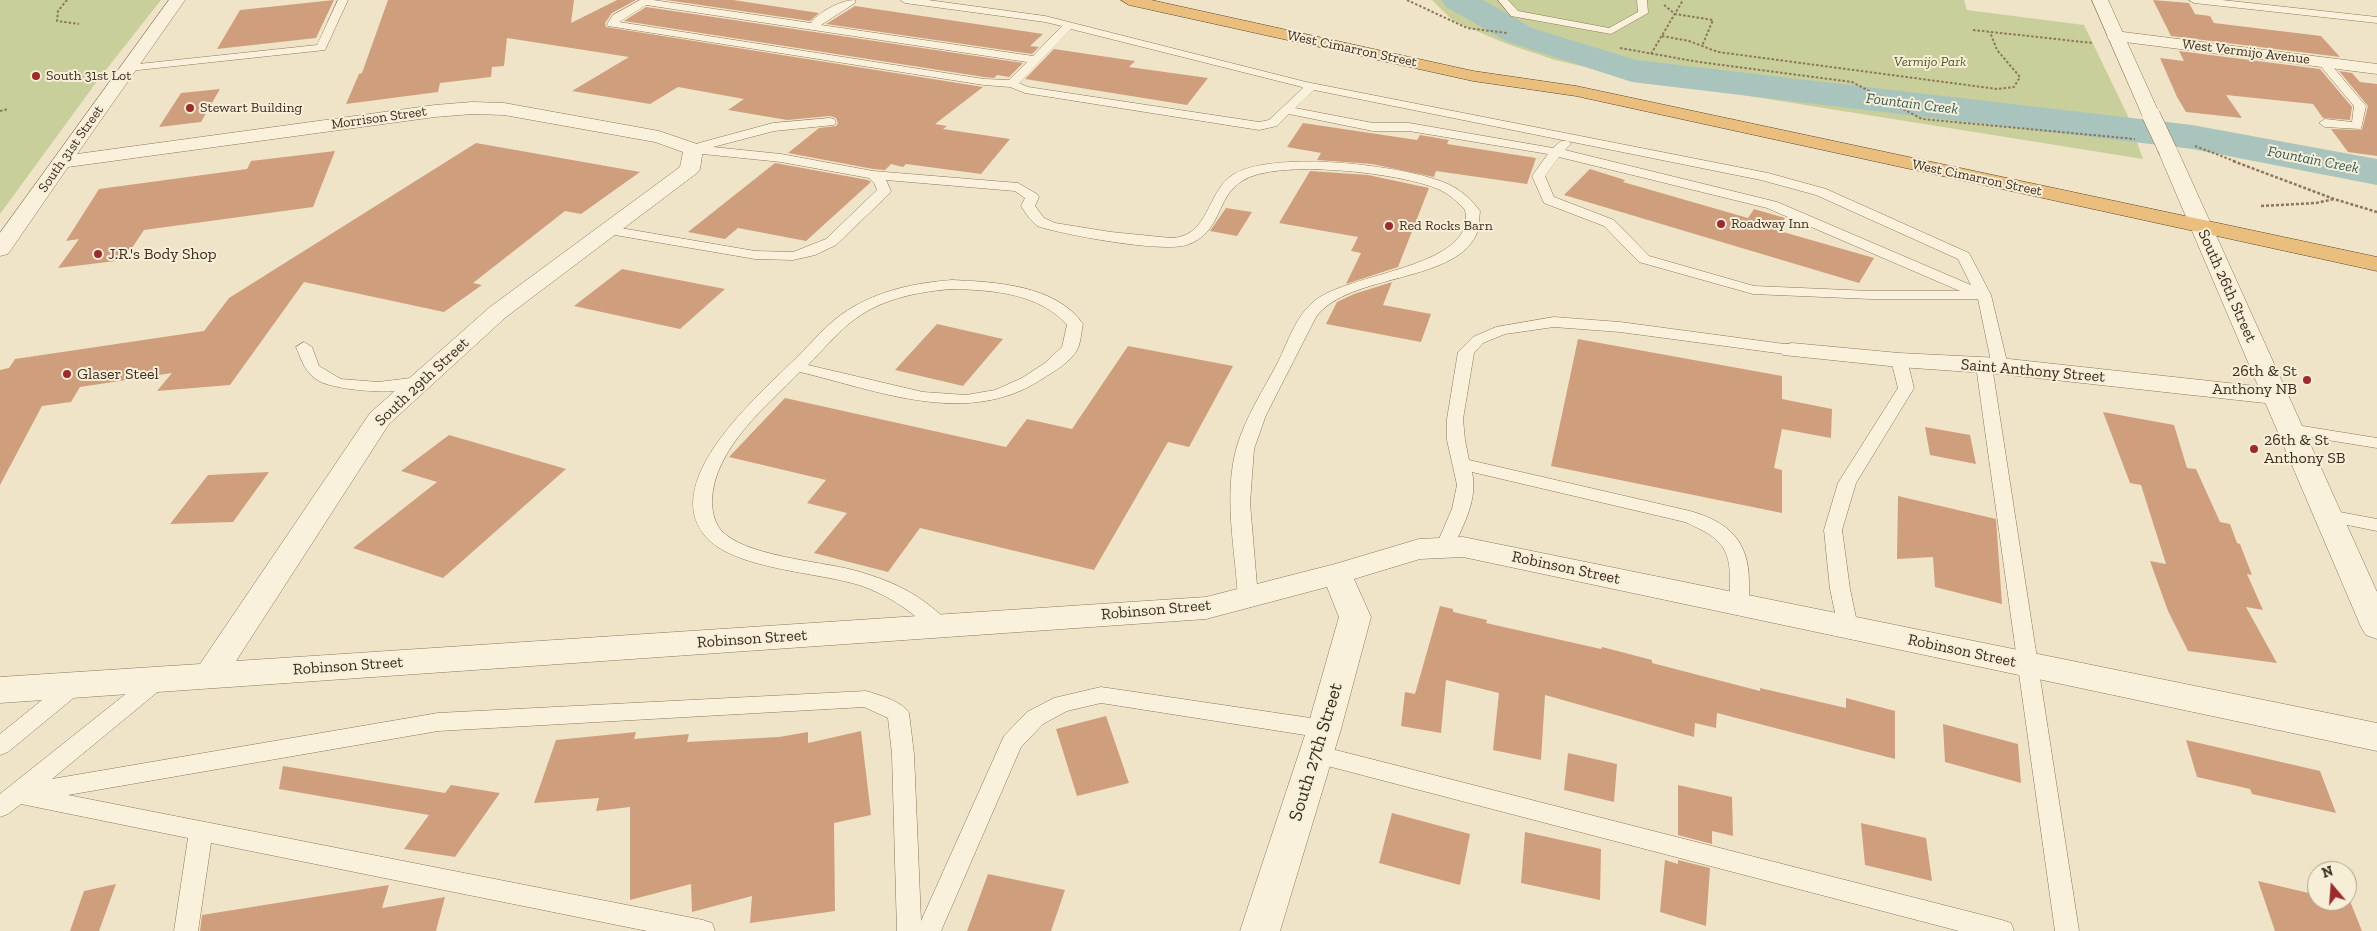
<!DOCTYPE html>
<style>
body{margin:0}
#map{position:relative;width:2377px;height:931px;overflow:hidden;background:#f0e4c8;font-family:"Zilla Slab",serif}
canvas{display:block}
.north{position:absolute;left:2307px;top:861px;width:50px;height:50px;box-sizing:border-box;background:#f7eed8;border:1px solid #ada18e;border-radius:50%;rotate:342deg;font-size:14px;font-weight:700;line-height:20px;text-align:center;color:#3d2e20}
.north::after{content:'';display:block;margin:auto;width:18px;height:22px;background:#9e2a2b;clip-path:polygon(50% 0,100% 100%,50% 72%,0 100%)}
</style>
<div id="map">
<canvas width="2377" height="931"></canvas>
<div class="north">N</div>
</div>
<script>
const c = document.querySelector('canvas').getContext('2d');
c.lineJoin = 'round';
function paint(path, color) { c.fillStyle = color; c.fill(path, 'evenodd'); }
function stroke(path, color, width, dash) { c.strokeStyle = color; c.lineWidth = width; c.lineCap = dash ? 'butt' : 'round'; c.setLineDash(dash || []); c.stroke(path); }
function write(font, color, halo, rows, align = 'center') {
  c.font = font + ' "Zilla Slab",serif'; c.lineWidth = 4; c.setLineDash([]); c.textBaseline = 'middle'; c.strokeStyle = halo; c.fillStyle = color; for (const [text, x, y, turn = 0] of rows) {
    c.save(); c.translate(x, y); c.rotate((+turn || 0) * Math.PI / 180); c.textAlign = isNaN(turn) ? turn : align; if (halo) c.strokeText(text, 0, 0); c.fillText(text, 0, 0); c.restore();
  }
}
const green = new Path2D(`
 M0,0h161l-63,80 -98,134z
 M1432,0h532l3,10 117,15 43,89 16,45 -513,-82 -75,-17 -48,-16 -54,-23z`);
const river = new Path2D(`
 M1441,0h42l49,28 104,32 556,65 185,34v26l-185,-36 -560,-67 -124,-40 -62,-35z`);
const building = new Path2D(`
 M334,0l-18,38 -99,11 23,-39z
 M388,0h186l-3,23 46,-23h19l-24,13 -7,10 1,4 377,60 -48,37 12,2 -4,3 67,10 -29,35 -75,-10 -3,3 -12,-3 -6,6 -12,-1 -85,-16 31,-25 17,-2 2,-3 -2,-5 -6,-2 -43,4 -59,-10 16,-11 -66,-12 -28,17 -78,-13 57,-34 -122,-19 -3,28 -12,1 -1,10 -51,6 -2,9 -92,12 13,-30 3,-1z
 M666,0h67l86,13 -9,8z
 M2153,0l36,3 6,11 15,2 4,7 107,13 19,21 -169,-21z
 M855,6l188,28 -13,12 9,1 -7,7 -206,-30z
 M646,7l377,56 -14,14 -12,-2 -3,3 -10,-1 -360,-56z
 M1054,49l81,12 -6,6 79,11 -21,27 -162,-26z
 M2179,51l141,18 32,38 -2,13 -27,-2 -10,-14 -87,-9 16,23 -56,-6 -9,-15 -17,-39 24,3z
 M2339,71l13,2 8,9 17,2v72l-29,-4 -17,-23 31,1 6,-24z
 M220,89l-19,33 -42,5 22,-34z
 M1303,123l114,17 3,-5 29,5 -2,4 89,14 -9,26 -91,-13 -2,6 -62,-13 -55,-4 4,-7 -34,-6z
 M476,143l164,29 -59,42 -16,-3 -92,72 9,2 -38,27 -140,-30 -74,103 -73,6 15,-18 -92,14 -9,15 -29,4 -42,79v-115l9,-2 6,-9 189,-28 25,-33z
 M335,151l-22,56 -169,23 -20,30 -66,8 21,-29 -13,2 33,-52 148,-20 4,-8z
 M775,163l93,17 3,2 -65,59 -68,-13 -13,11 -37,-7z
 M1590,169l35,11 -2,2 125,36 6,-9 31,9 -9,12 98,28 -15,25 -295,-88z
 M1310,171l58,4 61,13 -31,79 -52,17 15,-31 -10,-2 7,-14 -79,-14z
 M1226,208l26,4 -15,24 -27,-5z
 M622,269l103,20 -45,40 -106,-23z
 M1392,282l-9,23 48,9 -10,28 -95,-18 11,-22 17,-8z
 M937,324l66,15 -40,47 -68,-16z
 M1578,339l204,37v23l50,10 -1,29 -49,-9 -8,39 8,2v43l-231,-47z
 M1128,346l105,20 -44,81 -21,-5 -74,128 -174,-42 -32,44 -74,-19 33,-40 -40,-10 19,-23 -97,-23 56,-59 221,49 21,-28 45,10z
 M2103,412l71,13 13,43 9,1 24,53 10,2 7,19 3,1 12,31 -5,-1 16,36 -17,-3 31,56 -89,-12 -20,-40 -18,-50 16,3 -25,-79 -11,-2z
 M1925,427l45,8 6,29 -46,-9z
 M449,435l117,34 -123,109 -90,-30 84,-66 -36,-11z
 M269,472l-36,50 -63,2 38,-49z
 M1898,496l98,23 6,85 -67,-17 -2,-30 -36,2z
 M1440,606l13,3v3l34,8 -1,3 115,26 1,-2 50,13v3l108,28v-3l86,20v-10l49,13v48l-178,-46 -1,15 -21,-5 -1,14 -149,-42 -4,65 -48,-10 6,-57 -53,-13 -5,53 -40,-7 4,-34 10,2z
 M1106,716l23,67 -52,13 -21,-67z
 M1943,724l75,20 3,39 -76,-21z
 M861,731l10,84 -37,8 1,88 -85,12 2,-27 -60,16 -1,-28 -61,16v-93l-34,4 3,-13 -65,5 22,-63 80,-8 -2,7 55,-5 -2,8 92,-5 29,-5v11z
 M2186,740l134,31 16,42 -84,-19 -2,-5 -53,-12z
 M1568,753l49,11 -3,38 -50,-12z
 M283,766l162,27 6,-8 49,8 -45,64 -51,-8 25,-34 -150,-26z
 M1678,785l54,12 1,39 -21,-5v13l-34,-9z
 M1392,813l78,21 -10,51 -81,-22z
 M1861,823l65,15 6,43 -67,-16z
 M1525,832l76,17 -1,51 -79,-17z
 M1665,860l13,4v-4l32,8 -4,58 -46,-14z
 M988,874l77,16 -14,41h-84z
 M2258,881l59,14v6h33l12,30h-87z
 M116,884l-17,47h-29l14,-40z
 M389,885l-7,23 63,-11 -9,34h-236l2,-16z`);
const pathFar1 = new Path2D(`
 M67,0l-9,11 -1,10 22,3
 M1407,0l60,28 40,5
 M1664,5l11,9 38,6 -11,26
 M1973,30l120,13
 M1662,36l27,5 29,11 279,37 17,-2 6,-10 -23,-27 -7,-18
 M1620,48l79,14 153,20 70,37 213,20
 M1651,54l32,-54
 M0,111l8,-2
 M2195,146l42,16`);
const path = new Path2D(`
 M2233,161l101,38 43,13
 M2261,206l55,-3 18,-4`);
const service = new Path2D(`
 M338,0h10l-23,50 -196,21 -6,-3 6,-3 188,-20z
 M640,0h13l158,23c9,-12 30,-23 44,-23v3l-34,22 212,31 29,-30 -17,-4 -140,-19 -5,-3h28l117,16 261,66 462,91 58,16 143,64 22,42 17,71 -8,5 -8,-5 -14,-67h-107l-118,-5 -114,-32 -35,-36 -60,-23 -12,-27 16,-22 -139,-23h-36l-84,-17 -12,12 -18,4 -234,-37 -15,-6 -26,-2 -376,-59 -1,-2 6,-9zM646,5l381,57 -18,18 -25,-1 -365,-57zM1071,29l231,58 1,1 -34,32 -10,2 -231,-35 -9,-4zM1314,90l447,90 55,15 142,64 13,26 -194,-83 -212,-52 6,-6 -2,-3h-8l-8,7 -144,-25h-36l-78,-15zM1559,157l208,51 193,83h-89l-117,-5 -105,-30 -35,-36 -60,-23 -9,-21z
 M1498,0h10l10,11 91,17 29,-16 -1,-12h10l1,13 -37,21 -100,-18z
 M2189,0h33l155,17v6l-183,-20z
 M2323,59l4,1 39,46 -5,23 -36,-2 -6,-4 6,-4 27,3 2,-16 -37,-44z
 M830,118l4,1 2,3 -2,3 -60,6 -61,16 68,7 92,17 145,12 19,11 2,3 -4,9 9,12 11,5 56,9 60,6c39,-1 35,-47 63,-64 41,-24 171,-9 214,10 13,6 24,16 32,27 -1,6 0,13 -2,19 -17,54 -129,42 -162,87l-50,98 -12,34 -4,54 8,94 -3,5 -7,2 -7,-2 -3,-5c-3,-48 -15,-103 -1,-151 9,-30 27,-57 41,-84 10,-20 17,-44 34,-59 32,-31 166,-34 153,-93 -7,-8 -16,-16 -27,-21 -37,-16 -162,-31 -196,-8 -27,17 -19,51 -55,64 -25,8 -123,-10 -150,-19l-8,-8 -8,-12 4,-8 -10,-7 -129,-11 5,11 -2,3 -53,51 -21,10 -22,5 -38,-1 -146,-25 -7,-4 7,-4 146,25 38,1 33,-13 51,-49 -3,-7 -5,-5 -88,-16 -88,-9 -6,-4 12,-6 74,-20z
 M952,280c44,2 104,5 131,44 -2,8 -2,19 -6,26 -6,12 -24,22 -35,29 -74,49 -163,12 -242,-7 -34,34 -86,77 -88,128 0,10 2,21 8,29 22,27 99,32 133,41 26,7 50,16 72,32 9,7 19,14 24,24l-3,5c-5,2 -9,3 -14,0 -6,-4 -12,-11 -17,-15 -16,-13 -34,-23 -53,-30 -41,-14 -129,-16 -157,-50 -46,-56 54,-141 90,-177 17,-16 32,-36 53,-49 32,-20 67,-27 104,-30zM952,289c40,1 87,4 115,36l-5,22 -17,16 -23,15 -27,12 -29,5 -43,-3 -115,-27c14,-14 27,-30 42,-42 29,-24 66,-31 102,-34z
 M1554,317l66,5 172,23 8,5 -8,5 -172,-23 -66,-5 -49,7 -22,9 -9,10 -11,66 2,21 4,20 221,51c39,11 59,30 59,71 0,9 1,19 -3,27l-7,2 -7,-2c-4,-7 -2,-15 -2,-23 1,-41 -10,-48 -45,-64l-213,-50c6,27 -8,52 -19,76l-2,5 -7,1 -7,-1 -2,-5 17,-39 5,-24 -10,-45v-21l11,-67 15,-15 23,-10z
 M304,342l8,5 7,19 22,13 37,3 41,-5 8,5c-11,16 -91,9 -108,-1 -14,-8 -17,-20 -23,-34z
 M1899,355l8,5 7,28 -58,95 -14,47 8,59 8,38 -3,5 -7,2 -7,-2 -3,-5 -8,-38 -6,-59 14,-47 60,-95 -7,-28z
 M1984,361l8,5 87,565h-24l-79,-565z
 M2290,424l87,14v10l-93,-15 -2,-4 2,-4z
 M2329,510l48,9v12l-54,-11 -3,-4 3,-4z
 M159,671l7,2 3,6 -3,6 -114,94 386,-66 428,-22c13,4 36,10 43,22l5,41 7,167 83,-185 23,-24 27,-14 47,-11 223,33 8,3 3,6 -3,6 -8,3 -223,-35 -34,8 -24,13 -22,23 -80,184h-44l-5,-177 -4,-36 -24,-11 -426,24 -370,64 635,125 9,3 3,8h-68l-436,-88 -13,88h-24l14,-93 -167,-34 -13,10 -8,3v-23l152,-121z
 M75,677l7,2 3,6 -3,6 -74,61 -8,3v-21l68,-55z
 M1316,745l686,175 9,3 3,8h-55l-643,-168 -8,-3 -3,-6 3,-6z`);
const minor = new Path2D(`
 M169,0h16l-108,154 358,-49 37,-3 32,1 155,28 41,14 3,4 -3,20 -3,4 -191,144 -117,107 -153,237 970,-64 129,-33 84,-25 44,-2 914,186v28l-914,-194 -43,2 -66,20 17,38 -30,112 -61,202h-40l67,-202 32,-112 -12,-30 -121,32 -1206,84v-26l200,-13 170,-251 120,-106 190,-140 3,-15 -28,-10 -151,-27 -32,-1 -37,3 -367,50 -60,87 -8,2v-23z
 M2115,31l262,33v10l-268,-34 -2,-4 2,-4z
 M1792,343l107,10 101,5 274,30 9,3 4,5 -4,5 -9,3 -274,-30 -101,-7 -116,-12 -3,-5 3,-5z`);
const tertiary = new Path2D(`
 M2092,0h16l52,115 -2,4h-14l-2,-4z
 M2168,145l7,2 3,4 199,441v47l-11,-4 -5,-8 -203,-476 3,-4z`);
const trunk = new Path2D(`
 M1121,0h30l322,71 103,15 801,171v14l-801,-175 -103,-15 -344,-76z`);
const tertiaryBridge = new Path2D(`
 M2151,115l17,36`);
const markers = [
 [36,76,5,"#9e2a2b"],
 [190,108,5,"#9e2a2b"],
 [1721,224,5,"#9e2a2b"],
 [1389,226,5,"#9e2a2b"],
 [98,254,5,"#9e2a2b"],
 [67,374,5,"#9e2a2b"],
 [2307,380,5,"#9e2a2b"],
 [2254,449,5,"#9e2a2b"]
];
const farStreetnames = [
 ["West Cimarron Street",1352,49,12],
 ["West Vermijo Avenue",2246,52,7],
 ["Morrison Street",379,118,-8],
 ["South 31st Street",71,149,-55],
 ["West Cimarron Street",1977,178,12]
];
const farParknames = [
 ["Vermijo Park",1930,62]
];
const farPoinames = [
 ["South 31st Lot",46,76],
 ["Stewart Building",200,108],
 ["Roadway Inn",1731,224],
 ["Red Rocks Barn",1399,226]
];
const farWaternames = [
 ["Fountain Creek",1912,104,7],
 ["Fountain Creek",2313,160,11]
];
const poiNames = [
 ["J.R.'s Body Shop",108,254],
 ["26th & St",2297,371,"right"],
 ["Anthony NB",2297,389,"right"],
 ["Glaser Steel",77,374],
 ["26th & St",2264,440],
 ["Anthony SB",2264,458]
];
const streetNames = [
 ["South 26th Street",2227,286,66],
 ["Saint Anthony Street",2033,371,5],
 ["South 29th Street",422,382,-43],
 ["Robinson Street",1566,568,12],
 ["Robinson Street",1156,610,-5],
 ["Robinson Street",752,639,-4],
 ["Robinson Street",1962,651,12],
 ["Robinson Street",348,666,-4]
];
const nearStreetnames = [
 ["South 27th Street",1316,752,-73]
];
paint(green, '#c9cf9b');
paint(river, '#a9c4bc');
paint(building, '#cf9f7d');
stroke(service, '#8d765c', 1);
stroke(minor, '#8d765c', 1);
stroke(tertiary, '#8d765c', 1);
stroke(trunk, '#5b4430', 1);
stroke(pathFar1, '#8d765c', 2, [2.5, 2]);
stroke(path, '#8d765c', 2.5, [3, 2]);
paint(service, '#faf1dc');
paint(minor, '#faf1dc');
paint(tertiary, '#faf1dc');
paint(trunk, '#eabe7c');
stroke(tertiaryBridge, '#8d765c', 19, []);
stroke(tertiaryBridge, '#faf1dc', 18);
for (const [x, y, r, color] of markers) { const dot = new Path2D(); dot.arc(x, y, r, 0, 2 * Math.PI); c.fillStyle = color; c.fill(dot); stroke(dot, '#f7eed8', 2); }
write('14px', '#3d2e20', '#f7eed8', farStreetnames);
write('italic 14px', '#4d5a26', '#f7eed8', farParknames);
write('14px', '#3d2e20', '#f7eed8', farPoinames, 'left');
write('italic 15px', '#2f5d5a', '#f7eed8', farWaternames);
write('16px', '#3d2e20', '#f7eed8', poiNames, 'left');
write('16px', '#3d2e20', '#f7eed8', streetNames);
write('19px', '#3d2e20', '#f7eed8', nearStreetnames);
</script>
